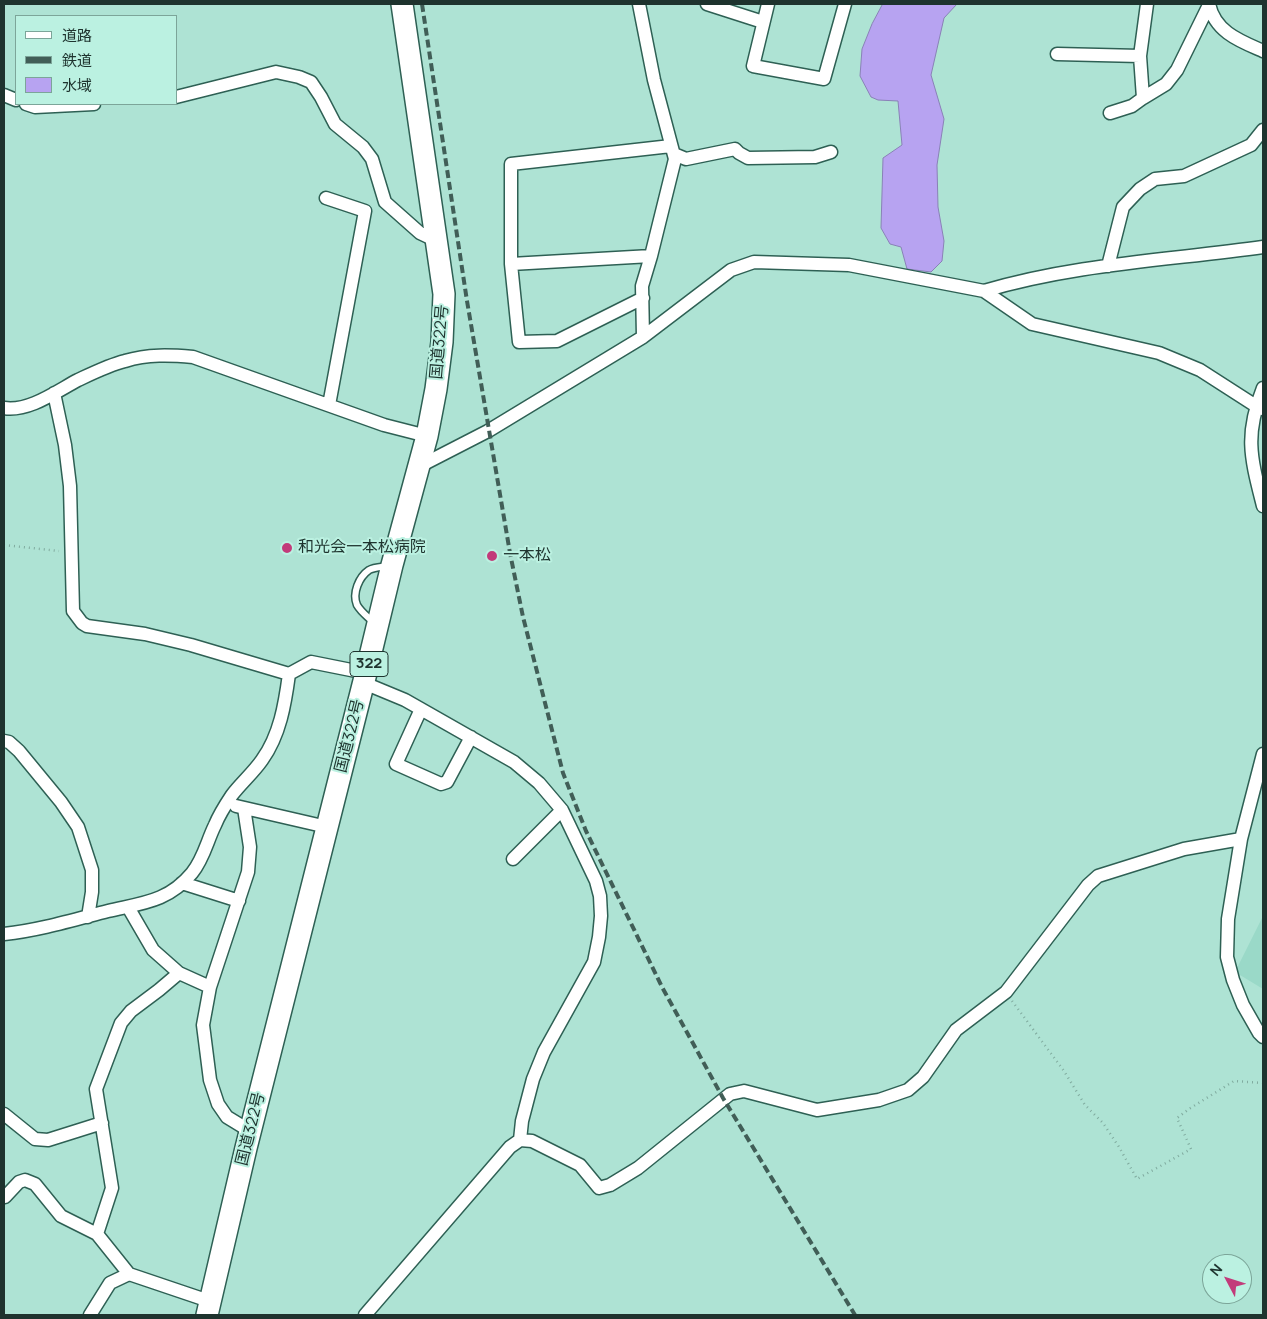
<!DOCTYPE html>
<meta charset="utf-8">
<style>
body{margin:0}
#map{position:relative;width:1267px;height:1319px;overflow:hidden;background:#aee3d4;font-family:Manrope,"Noto Sans JP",sans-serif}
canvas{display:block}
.frame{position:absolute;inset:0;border:5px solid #1e332e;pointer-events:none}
.legend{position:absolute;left:15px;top:15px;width:162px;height:90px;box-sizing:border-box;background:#bbf1e1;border:1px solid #7ca599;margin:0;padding:6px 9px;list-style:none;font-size:15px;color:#1e332e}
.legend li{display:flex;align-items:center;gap:10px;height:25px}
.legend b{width:25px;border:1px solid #7ca599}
.north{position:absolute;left:1202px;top:1254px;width:50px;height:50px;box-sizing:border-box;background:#bbf1e1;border:1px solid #7ca599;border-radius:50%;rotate:310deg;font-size:14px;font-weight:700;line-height:20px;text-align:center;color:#1e332e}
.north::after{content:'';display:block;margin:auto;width:18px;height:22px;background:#c23b7a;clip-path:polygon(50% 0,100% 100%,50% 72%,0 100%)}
</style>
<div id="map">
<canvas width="1267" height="1319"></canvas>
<div class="frame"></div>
<ul class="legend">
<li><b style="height:6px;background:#fff"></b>道路</li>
<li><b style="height:6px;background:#415e57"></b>鉄道</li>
<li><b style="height:14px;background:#b7a3f1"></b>水域</li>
</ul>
<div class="north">N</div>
</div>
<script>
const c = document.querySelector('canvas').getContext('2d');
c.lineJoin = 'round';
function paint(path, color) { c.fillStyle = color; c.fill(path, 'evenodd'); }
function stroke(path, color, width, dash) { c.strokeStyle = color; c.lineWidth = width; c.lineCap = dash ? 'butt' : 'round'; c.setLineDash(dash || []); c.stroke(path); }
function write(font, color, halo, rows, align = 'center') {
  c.font = font + ' Manrope,"Noto Sans JP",sans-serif'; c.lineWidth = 4; c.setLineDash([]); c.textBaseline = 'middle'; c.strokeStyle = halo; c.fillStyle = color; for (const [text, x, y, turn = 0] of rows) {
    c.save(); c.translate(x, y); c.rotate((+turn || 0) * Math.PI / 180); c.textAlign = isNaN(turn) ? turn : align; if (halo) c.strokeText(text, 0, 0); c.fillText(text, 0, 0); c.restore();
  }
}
const built = new Path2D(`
 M1263,916v73l-28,-17z`);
const water = new Path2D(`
 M883,4h74l-13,14 -13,57 13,44 -7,46 1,42 6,34 -2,20 -11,11 -24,-3 -6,-22 -11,-3 -9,-16 2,-70 19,-13 -4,-44 -20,-1 -7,-3 -11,-21 2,-27 10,-25z`);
const path = new Path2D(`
 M4,545l55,6
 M1012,1001l52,70 21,34 18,18 16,24 18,32 54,-30 -14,-31 12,-9 45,-28 29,2`);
const service = new Path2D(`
 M373,622c-5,-5 -12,-10 -16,-17 -5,-12 2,-28 12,-35 5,-3 13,-3 19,-4`);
const minor = new Path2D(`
 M639,4l15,76 21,79 -24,97 -9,30 1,51
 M707,4l56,18
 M768,4l-15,62 71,13 21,-75
 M1209,4c6,28 31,37 54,47
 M1057,54l83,2
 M4,95l12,5
 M176,97l100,-25 23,5 12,5 10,15 14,27 28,23 9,12 13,43 35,31 17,8
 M1143,98l23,-14 11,-14 32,-65
 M26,104l9,3 59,-3
 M1110,113l22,-7 11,-8 -3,-42 7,-52
 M674,154l12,5 49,-10 4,4 9,5 67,-1 16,-5
 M326,198l39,13 -36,194
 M511,264l140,-8
 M1108,266l15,-59 17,-18 15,-10 29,-3 67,-31 12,-15
 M984,291c90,-27 186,-31 279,-44
 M643,298l-86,43 -38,1 -8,-78v-100l160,-18
 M1263,388c-19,48 -12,70 0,118
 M54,393l11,52 5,41 3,125 9,12 5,3 58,8 46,11 98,29 22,-12 55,11
 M4,408c25,4 53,-17 74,-28 15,-7 31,-15 47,-19 23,-7 45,-6 68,-4l191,68 43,11
 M418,467l70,-36 155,-94 88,-67 23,-8 95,3 135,26 48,33 127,29 41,17 56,36 7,3
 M364,683l41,17 109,62 25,21 23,27 34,71 4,15 1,20 -2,21 -5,25 -50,90 -11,27 -11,42 -2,19
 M421,709l-25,55 45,20 6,-2 24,-45
 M4,741l5,1 10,9 42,51 17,25 14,43v22l-4,25
 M1263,754l-22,85 -13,80 -1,38 6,23 10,25 16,28 4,4
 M236,806l91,21
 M513,859l49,-49
 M182,883l57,18
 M128,907l25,43 26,23 -20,17 -28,21 -10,12 -25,66 16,99 -15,46 32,40
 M4,934c36,-4 69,-14 104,-23 34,-8 60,-9 84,-38 12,-15 15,-32 23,-48 4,-10 11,-21 17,-30 9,-12 21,-22 30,-35 18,-25 23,-56 27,-86
 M179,973l31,14 38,-115 2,-25 -6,-39
 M210,987l-7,38 7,55 8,24 9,13 23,14
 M4,1114l31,25 13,1 54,-17
 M5,1197l14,-15 6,-2 10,4 26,32 36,18
 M90,1315l20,-32 19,-9 80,27
 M365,1315l145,-168 10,-7 12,1 48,24 19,23 11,-3 28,-17 92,-74 14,-3 73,19 62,-10 29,-10 15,-13 33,-47 50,-38 82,-107 10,-9 86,-27 57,-10`);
const trunk = new Path2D(`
 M207,1315l39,-167 120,-475 26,-108 35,-129 9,-47 6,-47 2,-48 -42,-290`);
const rail = new Path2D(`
 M422,4l45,297 43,252 13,64 40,156 23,58 76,156 61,111 132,217`);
const markers = [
 [287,548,6,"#c23b7a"],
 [492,556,6,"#c23b7a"]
];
const shields = [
 [369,664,38]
];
const shieldNames = [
 ["322",369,664]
];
const streetNames = [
 ["国道322号",440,342,-85],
 ["国道322号",350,736,-76],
 ["国道322号",251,1129,-76]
];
const poiNames = [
 ["和光会一本松病院",298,548],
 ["一本松",503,556]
];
paint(built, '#9ad9c8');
paint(water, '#b7a3f1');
stroke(water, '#8981b6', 1);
stroke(service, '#2e6054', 9);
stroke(minor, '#2e6054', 15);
stroke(trunk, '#2e6054', 24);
stroke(path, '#80ab9f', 2.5, [1, 4]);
stroke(service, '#fff', 6);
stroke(minor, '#fff', 12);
stroke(trunk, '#fff', 21);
stroke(rail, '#415e57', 4, [8, 4]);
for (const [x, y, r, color] of markers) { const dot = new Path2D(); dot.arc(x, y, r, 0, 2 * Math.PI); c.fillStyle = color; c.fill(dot); stroke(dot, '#bbf1e1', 2); }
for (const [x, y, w] of shields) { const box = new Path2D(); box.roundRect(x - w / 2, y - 12.5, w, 25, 4); c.fillStyle = '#bbf1e1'; c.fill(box); stroke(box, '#1e332e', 1); }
write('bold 15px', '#1e332e', null, shieldNames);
write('16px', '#1e332e', '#bbf1e1', streetNames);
write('16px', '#1e332e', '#bbf1e1', poiNames, 'left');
</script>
